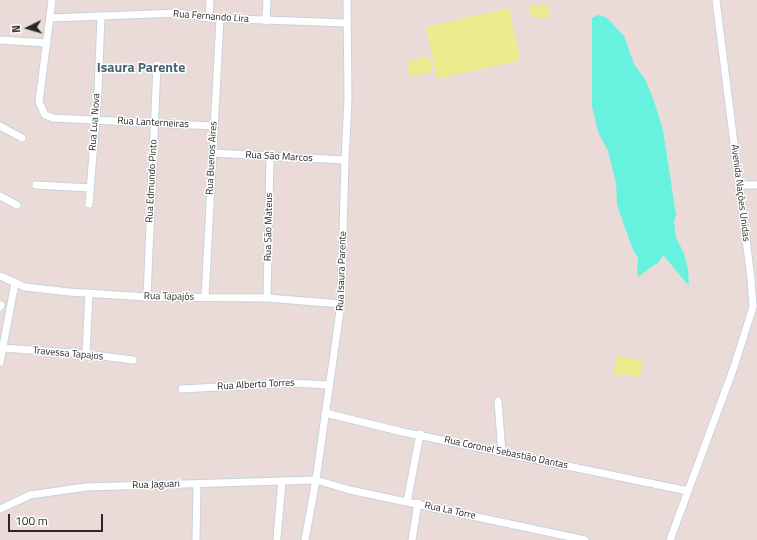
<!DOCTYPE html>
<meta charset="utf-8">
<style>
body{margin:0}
#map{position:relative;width:757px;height:540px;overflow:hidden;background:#ebdbd8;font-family:"Titillium Web",sans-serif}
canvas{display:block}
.north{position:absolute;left:8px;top:8px;width:40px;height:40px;-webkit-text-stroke:3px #fff;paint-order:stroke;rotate:265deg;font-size:11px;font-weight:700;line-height:16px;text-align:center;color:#282828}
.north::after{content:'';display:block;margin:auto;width:14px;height:18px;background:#282828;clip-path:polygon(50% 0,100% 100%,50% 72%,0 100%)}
.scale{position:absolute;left:8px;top:514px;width:95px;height:18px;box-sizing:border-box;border:2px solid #282828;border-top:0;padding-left:5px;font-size:12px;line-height:14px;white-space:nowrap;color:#282828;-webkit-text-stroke:3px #fff;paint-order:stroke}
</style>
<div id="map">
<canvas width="757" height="540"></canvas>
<div class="north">N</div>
<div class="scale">100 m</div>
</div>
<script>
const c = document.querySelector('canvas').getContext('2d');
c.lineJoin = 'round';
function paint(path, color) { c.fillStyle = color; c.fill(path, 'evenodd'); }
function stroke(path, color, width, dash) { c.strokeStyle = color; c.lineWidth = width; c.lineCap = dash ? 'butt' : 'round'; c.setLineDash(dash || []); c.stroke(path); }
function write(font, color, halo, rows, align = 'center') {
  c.font = font + ' "Titillium Web",sans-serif'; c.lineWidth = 3; c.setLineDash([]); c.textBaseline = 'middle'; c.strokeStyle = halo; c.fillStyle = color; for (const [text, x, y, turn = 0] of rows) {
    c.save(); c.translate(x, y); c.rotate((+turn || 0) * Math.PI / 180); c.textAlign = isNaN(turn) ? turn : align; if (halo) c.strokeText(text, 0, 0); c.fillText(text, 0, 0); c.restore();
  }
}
const pitch = new Path2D(`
 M548,5l2,12 -19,1 -1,-12z
 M509,8l11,52 -83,19 -11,-52z
 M429,56l4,16 -23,5 -3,-15z
 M617,356l26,4 -3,17 -27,-3z`);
const water = new Path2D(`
 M598,15l8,2 18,19 10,28 12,17 8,20 9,29 13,85 -2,6 2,17 8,15 4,17 1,16 -26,-31 -4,7 -12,8 -8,7 -2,-3 1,-16 -5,-8 -16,-45 -1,-22 -8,-32 -10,-19 -6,-26v-88z`);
const minor = new Path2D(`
 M52,0l-13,102 6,13 8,3 161,8
 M51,18l128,-5 30,5 138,5
 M209,18l1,-18
 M266,21l1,-21
 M0,40l47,3
 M0,126l22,12
 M213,153l132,7
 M36,185l54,3
 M739,185h18
 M0,196l17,9
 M89,204l9,-113 3,-75
 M0,276l25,11 44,5 78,5 120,1 74,6
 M147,297l10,-232
 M205,297l15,-278
 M267,298l3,-142
 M0,307l1,-2
 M3,348l83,6 47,6
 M86,354l3,-61
 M0,362l15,-79
 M182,389l108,-6 39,2
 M498,401l4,52
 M325,413l78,19 285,59
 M407,502l13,-68
 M0,509l30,-14 56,-8 230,-7 34,10 235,50
 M277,538l5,-57
 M196,540l1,-56
 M305,540l11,-60 25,-176 4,-144 3,-61 -1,-99
 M412,540l6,-37
 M670,540l64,-173 19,-60 -2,-28 -35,-279`);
const streetNames = [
 ["Rua Fernando Lira",211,17,4],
 ["Rua Lua Nova",95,122,-86],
 ["Rua Lanterneiras",153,123,3],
 ["Rua São Marcos",279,157,3],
 ["Rua Buenos Aires",212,158,-87],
 ["Rua Edmundo Pinto",152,181,-87],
 ["Avenida Nações Unidas",740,193,83],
 ["Rua São Mateus",269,227,-89],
 ["Rua Isaura Parente",342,271,-88],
 ["Rua Tapajós",169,297,1],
 ["Travessa Tapajos",68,354,5],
 ["Rua Alberto Torres",256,385,-3],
 ["Rua Coronel Sebastião Dantas",506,453,12],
 ["Rua Jaguari",156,485,-2],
 ["Rua La Torre",450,511,12]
];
const districtNames = [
 ["Isaura Parente",141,69]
];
paint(pitch, '#ebec8d');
paint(water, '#66f2df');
stroke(minor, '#c7d3db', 9);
stroke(minor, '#fff', 7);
write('10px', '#282828', '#fff', streetNames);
write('bold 14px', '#476479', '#fff', districtNames);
</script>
